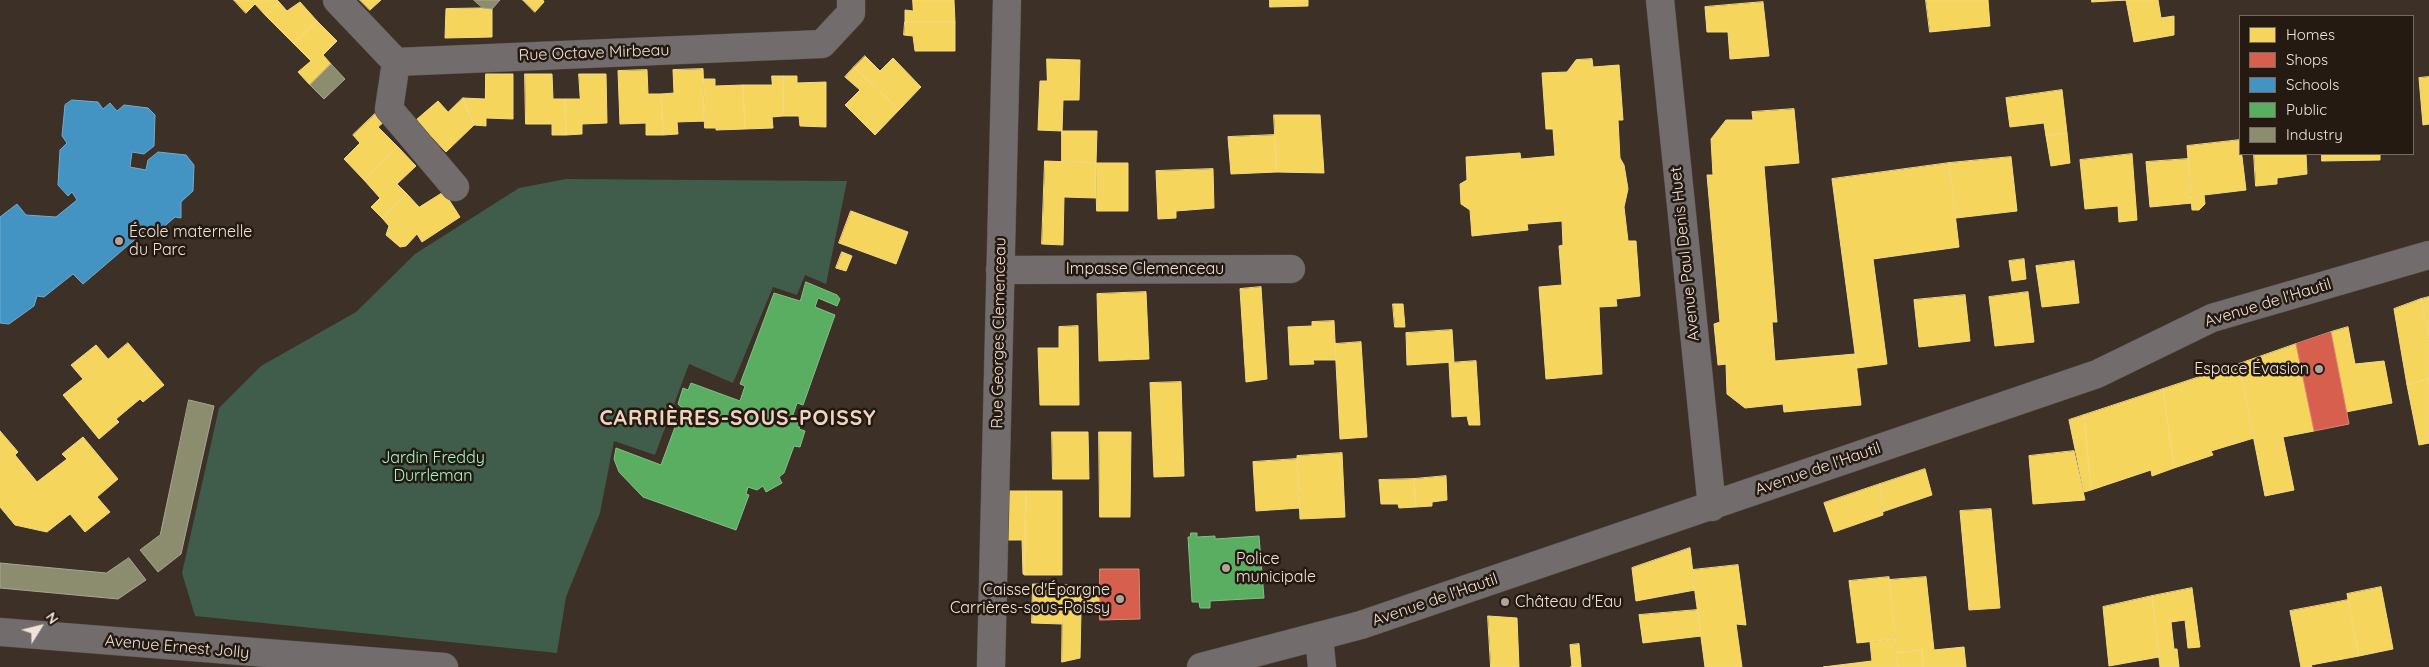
<!DOCTYPE html>
<meta charset="utf-8">
<style>
body{margin:0}
#map{position:relative;width:2429px;height:667px;overflow:hidden;background:#3c3027;font-family:Quicksand,sans-serif}
canvas{display:block}
.legend{position:absolute;left:2239px;top:15px;width:175px;height:140px;box-sizing:border-box;background:#241a12;border:1px solid #766a61;margin:0;padding:6px 9px;list-style:none;font-size:15px;color:#f1e2d8}
.legend li{display:flex;align-items:center;gap:10px;height:25px}
.legend b{width:25px;border:1px solid #766a61}
.north{position:absolute;left:15px;top:602px;width:50px;height:50px;-webkit-text-stroke:4px #241a12;paint-order:stroke;rotate:54deg;font-size:14px;font-weight:700;line-height:20px;text-align:center;color:#f1e2d8}
.north::after{content:'';display:block;margin:auto;width:18px;height:22px;background:#f1e2d8;clip-path:polygon(50% 0,100% 100%,50% 72%,0 100%)}
</style>
<div id="map">
<canvas width="2429" height="667"></canvas>
<ul class="legend">
<li><b style="height:14px;background:#f6d55c"></b>Homes</li>
<li><b style="height:14px;background:#d6604d"></b>Shops</li>
<li><b style="height:14px;background:#4393c3"></b>Schools</li>
<li><b style="height:14px;background:#5aae61"></b>Public</li>
<li><b style="height:14px;background:#8c8c6e"></b>Industry</li>
</ul>
<div class="north">N</div>
</div>
<script>
const c = document.querySelector('canvas').getContext('2d');
c.lineJoin = 'round';
function paint(path, color) { c.fillStyle = color; c.fill(path, 'evenodd'); }
function stroke(path, color, width, dash) { c.strokeStyle = color; c.lineWidth = width; c.lineCap = dash ? 'butt' : 'round'; c.setLineDash(dash || []); c.stroke(path); }
function write(font, color, halo, rows, align = 'center') {
  c.font = font + ' Quicksand,sans-serif'; c.lineWidth = 5; c.setLineDash([]); c.textBaseline = 'middle'; c.strokeStyle = halo; c.fillStyle = color; for (const [text, x, y, turn = 0] of rows) {
    c.save(); c.translate(x, y); c.rotate((+turn || 0) * Math.PI / 180); c.textAlign = isNaN(turn) ? turn : align; if (halo) c.strokeText(text, 0, 0); c.fillText(text, 0, 0); c.restore();
  }
}
const green = new Path2D(`
 M566,179l281,2 -21,103 -21,-9 -8,20 -24,-8 -40,96 -44,-19 -34,91 -41,-14 -14,72 -34,84 -9,56 -362,-37 -13,-43 37,-165 42,-42 95,-54 59,-58 104,-66z`);
const homes = new Path2D(`
 M234,0h43l2,2 -13,14 -11,-12 -9,9z
 M360,0h21l-11,10z
 M523,0h20l1,2 -9,10z
 M913,0h41l1,22h-50v-12l8,1z
 M1270,0h38v6l-38,1z
 M1926,0h62l2,26 -60,6z
 M2092,0h66l3,18 13,-2v19l-40,7 -8,-42 -34,2z
 M279,2l8,9 13,-9 17,19 -23,23 -28,-28z
 M1763,2l6,54 -39,3 -2,-27h-21l-2,-25z
 M483,8l9,1v28l-47,1 1,-29z
 M317,21l20,20 -14,14 8,9 -21,21 -12,-13 13,-11 -17,-17z
 M905,22h50v29h-40l-2,-15 -9,-1z
 M865,56l15,15 13,-13 28,29 -22,23 -45,-43z
 M1047,59l33,1 -1,40h-16l-1,31 -24,-1 2,-49h7z
 M1592,59l1,8 26,-2 4,55h-5l2,38 4,7 4,24 -4,18 4,34h8l4,55 -24,3 1,7 -18,1 3,67 -56,5 -7,-92 23,-2 -3,-39 4,-1 -1,-24 -35,3 1,6 -56,6 -2,-26 -9,-6 -1,-20 7,-4 -1,-23 54,-4 1,6 34,-3 -2,-27h-7l-4,-56 25,-1 9,-12z
 M854,67l45,43 -24,25 -30,-30 15,-15 -15,-13z
 M703,69l2,52 -28,1 1,12 -15,1 -2,-41 13,-1 -1,-23z
 M647,70l1,24h13l2,41h-17v-12l-26,1 -2,-53z
 M486,74h27v45l-27,-1v8l-12,-1 -11,-27 22,1z
 M525,74h27l1,25h12l1,36h-14v-11h-26z
 M579,74h27l1,49 -25,1v10l-16,1 -1,-36h15z
 M772,76h12l-1,40 -11,1 1,11 -28,1 -2,-44h29z
 M784,76h13v7l29,-1v45l-26,-1 -1,-10h-16z
 M2429,77v47l-6,1 -4,-47z
 M703,79h12v7l28,-1 2,44 -29,1v-2h-11z
 M2062,90l5,43 -21,3 -2,-13 -34,4 -4,-29z
 M463,98l11,27 -28,27 -30,-32 22,-19 10,11z
 M1794,109l5,54 -35,3 13,156h-5l3,39 80,-7 6,51 -77,7 -1,-8 -38,4 -18,-14 -1,-30 -8,1 -4,-41 6,-2 -13,-147h6l-2,-36 15,-19h27l-1,-8z
 M377,112l8,9 -7,6 20,20 -34,33 -20,-21 16,-16 -7,-8z
 M1274,115h46l4,58 -47,-1z
 M1062,131h35l-1,32 -34,-1z
 M2067,133l3,30 -19,3 -5,-30z
 M1275,135l2,37 -46,2 -3,-37z
 M2240,140l6,50 -42,5 1,9 -6,6h-7l-5,-64z
 M398,147l18,19 -19,18 10,10 -25,24 -11,-11 9,-9 -16,-18z
 M2132,154l5,66 -18,2 -1,-16 -33,3 -5,-49z
 M2254,154h52l1,20 -30,4v6l-21,2z
 M2322,154h58v6l-58,1z
 M2011,157l6,54 -61,7 -7,-55z
 M2188,159l4,44 -42,4 -4,-45z
 M1045,161l51,2v35l-32,-1 -1,48 -21,-1z
 M1096,163h32v48h-31z
 M1949,163l10,84 -86,12 14,105 -30,4 -25,-189z
 M1213,169l1,39 -38,3v7l-18,1 -2,-48z
 M444,192l16,25 -38,25 -5,-8 -11,12 -6,1 -14,-12 3,-9 -7,-8 25,-24 12,13z
 M851,211l57,21 -12,32 -57,-21z
 M842,252l10,4 -6,15 -10,-3z
 M2024,259l2,20 -14,2 -3,-20z
 M2074,261l5,42 -37,4 -6,-41z
 M1261,287l6,92 -21,3 -6,-93z
 M1146,292l3,67 -50,2 -2,-67z
 M2028,292l6,50 -39,4 -6,-49z
 M1965,295l5,46 -51,6 -5,-47z
 M2429,297v40h-1l-7,-38z
 M2421,299l8,41v39l-22,6 -13,-76z
 M1393,304h10l2,23h-10z
 M1334,321l2,39h-23l1,4 -24,1 -2,-38 24,-1v-4z
 M1078,326l1,79h-39l-2,-57h21v-21z
 M2348,327l7,37 29,-3 8,42 -46,9 -15,-80z
 M1452,330l2,32 -47,3 -1,-32z
 M1361,342l6,95 -27,2 -5,-95z
 M128,343l36,42 -21,17 -3,-3 -24,20 3,3 -20,17 -36,-44 20,-16 -12,-14 25,-20 12,14z
 M2296,344l18,87 -31,6 11,53 -29,6 -26,-132z
 M1476,361l4,64h-11l-2,-9 -15,1 -3,-54z
 M2239,364l15,74 -43,13 2,4 -39,13 -11,-79z
 M2429,379v64l-10,2 -12,-60z
 M1181,382l3,94 -30,1 -4,-94z
 M2163,389l11,79 -22,8 -1,-6 -60,20 -7,-75z
 M2084,415l7,75 -7,2 -15,-72z
 M0,431l18,21 -3,3 22,27 30,-23 -5,-5 21,-17 35,42 -21,18 13,15 -25,20 -15,-18 -23,18 -32,-7 -15,-18z
 M1052,432h36l1,47h-36z
 M1099,432h32l-1,85h-30z
 M2074,451l11,49 -52,4 -4,-48z
 M1342,453l3,64 -45,2 -3,-63z
 M1297,459l3,49 -44,3 -3,-49z
 M1925,469l7,26 -50,17 -2,-28z
 M1446,476l1,24 -15,2v4l-16,1 -2,-28z
 M1414,479l2,28 -17,1 -1,-4h-17l-2,-24z
 M1880,484l3,31 -49,17 -10,-29z
 M1006,491h20l-1,84 -2,-1 -1,-34h-16z
 M1026,491h36v84h-37z
 M1991,509l9,99 -31,2 -9,-99z
 M1690,548l5,42 -59,11 -4,-33z
 M1738,565l8,60 -10,-1 6,43h-37l-13,-97z
 M1889,577l6,62 -38,4 -8,-62z
 M1926,577l8,73 30,-3 2,20h-43l-1,-17 -25,3 -8,-73z
 M1033,584l30,1 -1,39 -30,-1z
 M1063,585h37v28l-19,-1 -1,46 -18,4z
 M2381,587l12,62 -34,7 -12,-62z
 M2192,588l8,59 -12,1 -3,-28 -14,2 3,27h3l2,18h-19l-8,-71z
 M2152,596l7,61 -50,9 -6,-59z
 M2348,600l11,56 -48,9 1,2h-11l-11,-56z
 M1697,610l4,26 -58,7 -4,-28z
 M1488,616l29,2 2,49h-28z
 M1895,639l3,28h-75l49,-6 -2,-19z
 M1579,644l2,23h-11h2l-2,-22z
 M1922,650l1,17h-25l-1,-14z`);
const shops = new Path2D(`
 M2331,332l18,92 -35,7 -18,-87z
 M1100,569h39l1,50 -40,1z`);
const schools = new Path2D(`
 M72,100l26,2 5,7 7,-6 7,8 7,-6 24,3 7,7 -1,31 -10,8 -12,-2 -2,15 16,3 2,-10 10,-8 28,3 8,10 -1,26 -12,11v16l-6,-1 -16,14 -13,-1 -63,54 -10,-10 -29,23 -7,-1 -3,10 -25,18 -9,-1v-106l17,-13 9,11 30,2 21,-17 -5,-8 -4,4 -10,-11 2,-35 7,-7 -5,-7 3,-31z`);
const public = new Path2D(`
 M806,282l31,13 3,4 -3,7 -19,-8 -3,9 20,8 -32,90 -6,-2 -6,18 10,3 -2,5 6,2 -5,16 -6,-1 -10,27 -5,4 3,6 -16,9 -3,-6 -6,4 -9,-3 -2,7 3,1 -13,35 -93,-33 -24,-25 -5,-13 2,-11 45,17 21,-57 -4,-4 5,-16 5,2 3,-7 49,18 5,-15 -5,-2 34,-91 26,8z
 M1191,533h6v4l18,-1v3l44,-3 5,62 -54,3v7h-10l-1,-6h-7l-4,-65h2z`);
const industry = new Path2D(`
 M474,0h26l-8,9 -9,-1z
 M331,64l14,15 -21,20 -14,-14z
 M189,400l25,6 -33,148 -23,18 -18,-22 20,-15z
 M129,558l17,22 -28,19 -118,-11v-25l106,10z`);
const minor = new Path2D(`
 M337,0l59,62 426,-18 29,-31v-13
 M1660,0l52,507
 M396,62l-7,47 66,78
 M1000,270l291,-1
 M0,632l444,35
 M1319,636l3,31
 M991,667l16,-667
 M1201,667l160,-42 736,-251 115,-56 217,-63`);
const markers = [
 [119,241,5,"#b2a49a"],
 [2319,369,5,"#b2a49a"],
 [1226,568,5,"#b2a49a"],
 [1120,599,5,"#b2a49a"],
 [1505,602,5,"#b2a49a"]
];
const streetNames = [
 ["Rue Octave Mirbeau",594,53,-2],
 ["Avenue Paul Denis Huet",1685,254,-96],
 ["Impasse Clemenceau",1145,269],
 ["Avenue de l'Hautil",2268,303,-17],
 ["Rue Georges Clemenceau",999,333,-89],
 ["Avenue de l'Hautil",1818,469,-19],
 ["Avenue de l'Hautil",1435,600,-19],
 ["Avenue Ernest Jolly",177,647,5]
];
const poiNames = [
 ["École maternelle",129,232],
 ["du Parc",129,250],
 ["Espace Évasion",2309,369,"right"],
 ["Police",1236,559],
 ["municipale",1236,577],
 ["Caisse d'Épargne",1110,590,"right"],
 ["Carrières-sous-Poissy",1110,608,"right"],
 ["Château d'Eau",1515,602]
];
const parkNames = [
 ["Jardin Freddy",433,458],
 ["Durrleman",433,476]
];
const districtNames = [
 ["CARRIÈRES-SOUS-POISSY",738,419]
];
paint(green, '#405c4a');
paint(homes, '#f6d55c');
stroke(homes, '#f4d981', 1);
paint(shops, '#d6604d');
stroke(shops, '#de8777', 1);
paint(schools, '#4393c3');
stroke(schools, '#77abc9', 1);
paint(public, '#5aae61');
stroke(public, '#87be85', 1);
paint(industry, '#8c8c6e');
stroke(industry, '#aaa68e', 1);
stroke(minor, '#574d45', 29);
stroke(minor, '#736c6c', 28);
for (const [x, y, r, color] of markers) { const dot = new Path2D(); dot.arc(x, y, r, 0, 2 * Math.PI); c.fillStyle = color; c.fill(dot); stroke(dot, '#241a12', 2); }
write('16px', '#f1e2d8', '#241a12', streetNames);
write('16px', '#f1e2d8', '#241a12', poiNames, 'left');
write('16px', '#9bf9c6', '#241a12', parkNames);
c.letterSpacing = '1px';
write('bold 21px', '#f1d4bf', '#241a12', districtNames);
c.letterSpacing = '0px';
</script>
